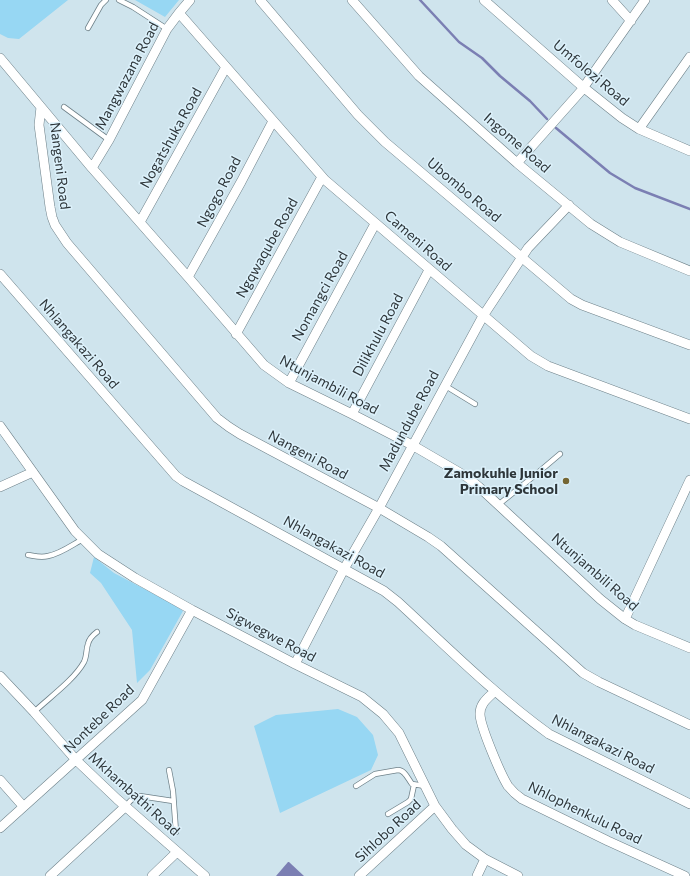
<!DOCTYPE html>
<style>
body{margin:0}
canvas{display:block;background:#cfe4ed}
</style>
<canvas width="690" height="876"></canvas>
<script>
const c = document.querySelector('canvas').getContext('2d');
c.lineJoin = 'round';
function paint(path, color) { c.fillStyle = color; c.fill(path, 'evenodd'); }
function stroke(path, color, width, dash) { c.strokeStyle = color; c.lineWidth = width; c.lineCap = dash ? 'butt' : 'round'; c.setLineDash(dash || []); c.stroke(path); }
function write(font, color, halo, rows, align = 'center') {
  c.font = font + ' Commissioner,sans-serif'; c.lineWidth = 3; c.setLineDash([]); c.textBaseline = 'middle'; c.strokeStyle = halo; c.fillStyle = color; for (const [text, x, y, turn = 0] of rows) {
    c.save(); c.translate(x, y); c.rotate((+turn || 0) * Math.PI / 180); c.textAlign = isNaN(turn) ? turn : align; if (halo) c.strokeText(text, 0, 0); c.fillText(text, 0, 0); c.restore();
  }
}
const green = new Path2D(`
 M0,0h68l-49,39 -11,-1 -8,-4z
 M135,0h44l-14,17z
 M94,557l20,16 61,32 8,6 -33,59 -13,13 -5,-53 -31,-47 -11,-10z
 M338,709l19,8 16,18 5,20 -7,15 -91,43 -26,-87 22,-11z`);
const water = new Path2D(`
 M288,862h1l15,14h-28z`);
const stream = new Path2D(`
 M420,0l39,42 23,16 18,18 30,25 17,18
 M556,128l54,45 25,15 55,21`);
const service = new Path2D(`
 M119,0l14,7 34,22
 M88,28l13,-23 5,-5
 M64,107l45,33
 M444,385l31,19
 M498,505l36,-29 26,-22
 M28,555c7,1 13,3 20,1 12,-2 24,-11 35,-17
 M34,712c16,-15 40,-32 50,-50 3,-6 2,-13 4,-18 1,-5 5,-9 9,-12
 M169,770l4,21 3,41
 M356,786l19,-12 23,-4c7,0 10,9 14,14l13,2
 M126,806c4,-5 7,-9 14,-10l33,5
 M388,814l20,-12 3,-3 3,-14`);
const minor = new Path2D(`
 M260,0l98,115 27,27 186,157 11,6 108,40
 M352,0l67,76 98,87 74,61 29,18 70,29
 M484,0l99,87 39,31 17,11 51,22
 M612,0l19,21
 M179,13l146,167 206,176 17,10 142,53
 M0,58l92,110 96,109 76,88 25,18 63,31 60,31 55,32 12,10 121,112 25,20 10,6 55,23
 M41,107l-2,18 11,82 2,10 3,8 12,18 150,175 12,9 11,7 139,74 49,29 13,9 142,127 16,9 91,43
 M639,129l51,-72
 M517,163l64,-72 64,-91
 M92,168l17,-28 58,-111 12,-16 11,-13
 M140,222l86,-155
 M0,274l176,202 7,5 201,110 14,11c49,45 97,93 151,132l141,70
 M188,277l53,-95 32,-61
 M236,334l86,-157
 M289,383l86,-159
 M352,414l77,-144
 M0,426l75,105 23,23 37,24 57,32 103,54 67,33 21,17 16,19 36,73 17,23 14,16 19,14 33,17
 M0,487l33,-15
 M625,619l65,-139
 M295,664l49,-95 35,-61 104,-192 45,-68 41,-43
 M0,676l34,36 42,48 41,39 88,77
 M495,691c-7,7 -15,12 -15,23 0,12 21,61 28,72 4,5 8,9 14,13l86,42 77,35
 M0,780l23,26
 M0,828l142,-128 50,-90
 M50,876l76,-70
 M152,876l25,-24
 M359,876l76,-70
 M477,876l8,-17`);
const markers = [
 [566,481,4,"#756633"]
];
const streetNames = [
 ["Umfolozi Road",591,73,40],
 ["Mangwazana Road",127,76,-62],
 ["Nogatshuka Road",171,138,-61],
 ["Ingome Road",517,143,41],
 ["Nangeni Road",60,166,83],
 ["Ubombo Road",464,190,40],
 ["Ngogo Road",219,192,-62],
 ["Cameni Road",418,241,41],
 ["Ngqwaqube Road",267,248,-61],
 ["Nomangci Road",320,296,-61],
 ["Dilikhulu Road",378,335,-62],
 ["Nhlangakazi Road",79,344,49],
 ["Ntunjambili Road",329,385,28],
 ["Madundube Road",409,421,-62],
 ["Nangeni Road",308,455,28],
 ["Nhlangakazi Road",334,547,29],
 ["Ntunjambili Road",595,572,41],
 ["Sigwegwe Road",271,635,28],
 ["Nontebe Road",99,719,-44],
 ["Nhlangakazi Road",603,744,27],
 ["Mkhambathi Road",134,794,42],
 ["Nhlophenkulu Road",585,813,26],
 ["Sihlobo Road",388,831,-43]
];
const poiNames = [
 ["Zamokuhle Junior",558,473],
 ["Primary School",558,489]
];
paint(green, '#97d7f3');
paint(water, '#7b7fb3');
stroke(stream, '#7b7fb3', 2.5);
stroke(service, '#6e8189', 6);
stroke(minor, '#6e8189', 10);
stroke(service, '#fff', 4.5);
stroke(minor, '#fff', 9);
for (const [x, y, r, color] of markers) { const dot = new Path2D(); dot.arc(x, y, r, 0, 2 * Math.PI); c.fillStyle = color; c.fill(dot); stroke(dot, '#dcf1fb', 1.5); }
write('14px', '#2e363a', '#dcf1fb', streetNames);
write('bold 14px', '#2e363a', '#dcf1fb', poiNames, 'right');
</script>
